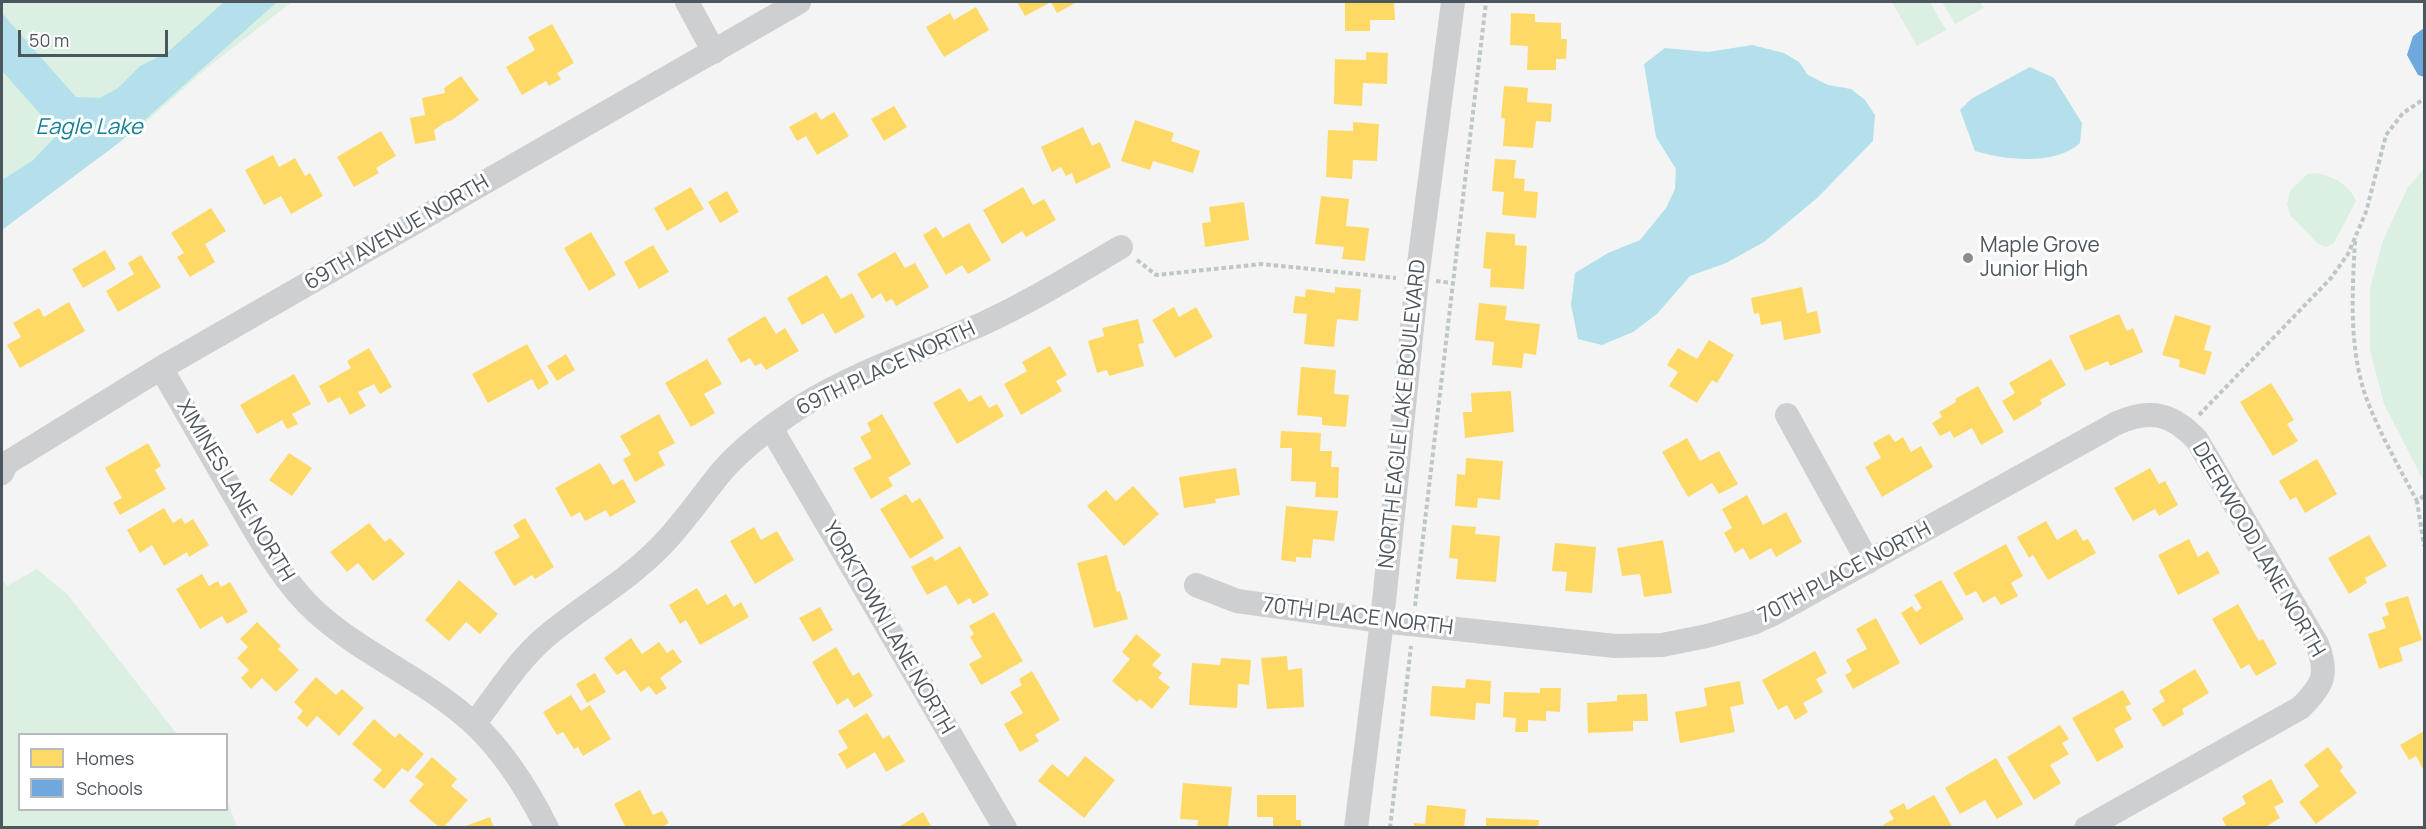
<!DOCTYPE html>
<style>
body{margin:0}
#map{position:relative;width:2426px;height:829px;overflow:hidden;background:#f4f4f4;font-family:Manrope,sans-serif}
canvas{display:block}
.frame{position:absolute;inset:0;border:3px solid #4c565f;pointer-events:none}
.legend{position:absolute;left:18px;top:733px;width:210px;height:78px;box-sizing:border-box;background:#fff;border:2px solid #b7bbbf;margin:0;padding:8px 10px;list-style:none;font-size:18px;color:#4c565f}
.legend li{display:flex;align-items:center;gap:12px;height:30px}
.legend b{width:30px;border:2px solid #b7bbbf}
.scale{position:absolute;left:18px;top:30px;width:150px;height:27px;box-sizing:border-box;border:3px solid #4c565f;border-top:0;padding-left:8px;font-size:18px;line-height:21px;white-space:nowrap;color:#4c565f;-webkit-text-stroke:4px #fff;paint-order:stroke}
</style>
<div id="map">
<canvas width="2426" height="829"></canvas>
<div class="frame"></div>
<ul class="legend">
<li><b style="height:16px;background:#ffd966"></b>Homes</li>
<li><b style="height:16px;background:#6fa8dc"></b>Schools</li>
</ul>
<div class="scale">50 m</div>
</div>
<script>
const c = document.querySelector('canvas').getContext('2d');
c.lineJoin = 'round';
function paint(path, color) { c.fillStyle = color; c.fill(path, 'evenodd'); }
function stroke(path, color, width, dash) { c.strokeStyle = color; c.lineWidth = width; c.lineCap = dash ? 'butt' : 'round'; c.setLineDash(dash || []); c.stroke(path); }
function write(font, color, halo, rows, align = 'center') {
  c.font = font + ' Manrope,sans-serif'; c.lineWidth = 6; c.setLineDash([]); c.textBaseline = 'middle'; c.strokeStyle = halo; c.fillStyle = color; for (const [text, x, y, turn = 0] of rows) {
    c.save(); c.translate(x, y); c.rotate((+turn || 0) * Math.PI / 180); c.textAlign = isNaN(turn) ? turn : align; if (halo) c.strokeText(text, 0, 0); c.fillText(text, 0, 0); c.restore();
  }
}
const green = new Path2D(`
 M2,2h290l-84,65 -79,70 -53,-40 -74,-84z
 M1892,2h38l16,28 -29,16z
 M1942,2h38l4,6 -29,16z
 M2,71l57,63 -27,27 -30,19z
 M2424,169v310l-1,1 -39,-76 -14,-54v-61l13,-49 25,-53z
 M2312,173c16,0 39,12 44,28l-22,42 -8,4 -8,-3 -28,-29 -3,-11 3,-13 17,-17z
 M37,569l31,26 109,139h-157v76h206l1,-10 10,27h-235v-248l5,7z`);
const water = new Path2D(`
 M224,2h53l-157,140 -118,88v-50l30,-19 26,-27 -56,-63v-58l74,84 24,1 18,-10 22,-22 28,-14z
 M1752,45l32,8 15,9 9,13 20,10 23,4 14,11 10,15 -2,26 -57,58 -52,43 -38,21 -36,13 -33,38 -24,18 -31,13 -24,-6 -7,-34 4,-32 33,-20 32,-13 26,-32 9,-19 1,-20 -20,-32 -12,-73 21,-16 43,4z
 M2030,67l24,11 28,45 -2,20c-25,23 -75,17 -105,8l-15,-41 11,-11z`);
const homes = new Path2D(`
 M1017,2h60l-20,11 -6,-11 -26,14z
 M1345,2h49l1,18h-25v11h-25z
 M976,7l13,23 -45,27 -18,-30 24,-14 4,7z
 M1511,13l24,1v8l26,1v16h6l-1,20h-10v11h-29l1,-24 -18,-1z
 M552,24l22,39 -17,10 4,6 -12,7 -3,-5 -24,14 -16,-28 29,-17 -7,-13z
 M1366,52l22,1 -1,31 -24,-1 -1,23 -28,-2 1,-45 31,1z
 M461,76l18,24 -27,20 -6,2 -12,8 2,10 -21,4 -5,-26 15,-3 -3,-17 23,-5 -1,-5z
 M1504,86l24,2 -1,14 25,2 -1,18 -15,-1 -3,27 -30,-2 2,-27 -4,-1z
 M894,106l13,21 -23,14 -13,-22z
 M816,112l5,8 13,-8 15,24 -32,19 -11,-19 -9,5 -8,-14z
 M1135,120l39,13 -3,8 29,10 -7,22 -40,-12 -3,9 -29,-9z
 M1353,122l26,2 -2,37 -24,-1 -1,19 -26,-2 2,-47 25,1z
 M1083,127l9,19 8,-4 11,25 -35,17 -4,-11 -6,3 -5,-9 -9,5 -11,-25z
 M381,131l15,25 -20,12 3,5 -25,14 -17,-30z
 M273,155l6,12 16,-9 10,18 5,-3 13,23 -32,18 -10,-18 -17,9 -19,-35z
 M1495,159l21,1 -2,18 11,1 -1,12 14,1 -2,26 -34,-3 2,-23 -12,-1z
 M691,187l13,22 -37,22 -13,-23z
 M1023,187l10,18 11,-6 12,21 -30,17 -4,-6 -20,13 -19,-34z
 M727,191l12,21 -19,11 -12,-21z
 M1321,196l28,3 -3,27 23,2 -4,33 -23,-2 2,-12 -29,-3z
 M1244,202l5,38 -44,7 -3,-24 9,-1 -2,-15z
 M211,208l15,23 -21,13 10,18 -25,15 -13,-20 7,-4 -13,-20z
 M969,223l22,37 -23,14 -6,-9 -16,10 -23,-40 13,-8 7,11z
 M591,232l25,43 -27,16 -25,-43z
 M1486,232l29,2v11l12,1 -3,43 -34,-2 1,-18 -8,-1z
 M653,245l16,27 -30,17 -15,-27z
 M105,250l11,19 -33,19 -11,-19z
 M895,252l10,16 10,-5 14,24 -33,19 -4,-7 -6,3 -5,-9 -9,6 -15,-25z
 M141,255l20,32 -43,25 -12,-21 28,-17 -6,-11z
 M827,275l14,24 11,-6 13,24 -30,17 -12,-21 -21,12 -15,-27z
 M1335,287l26,2 -3,32 -21,-2 -3,28 -30,-3 3,-30 -14,-1 2,-17 10,1 1,-8 29,4z
 M1802,287l5,26 10,-2 4,22 -37,7 -3,-19 -20,4 -2,-12 -5,1 -3,-16z
 M69,302l16,29 -65,37 -13,-23 14,-8 -8,-14 26,-15 5,9z
 M1479,303l28,3 -2,14 35,4 -4,31 -12,-2 -2,15 -30,-3 2,-23 -19,-2z
 M1174,307l5,10 17,-10 17,30 -38,21 -23,-38z
 M2119,314l8,17 6,-3 10,24 -33,14 -2,-5 -23,10 -16,-35z
 M2175,315l36,11 -7,24 8,2 -7,23 -26,-8 1,-7 -18,-5z
 M765,316l11,18 9,-6 14,23 -33,19 -5,-7 -6,3 -5,-8 -9,5 -14,-24z
 M1138,319l6,24 -6,1 6,22 -35,10 -2,-6 -10,3 -9,-32 16,-5 -2,-8z
 M1709,340l25,15 -17,28 -5,-3 -15,23 -28,-17 9,-14 -11,-7 11,-17 19,11z
 M527,344l22,39 -11,7 -6,-11 -44,24 -16,-29z
 M1050,346l17,29 -11,6 6,10 -41,24 -17,-31 23,-13 -5,-9z
 M369,348l23,39 -12,7 -6,-10 -16,8 8,14 -16,9 -10,-18 -12,6 -9,-17 32,-18 -4,-7z
 M566,354l9,16 -18,11 -10,-15z
 M707,359l15,25 -18,10 11,19 -24,14 -26,-44z
 M2051,359l15,26 -26,15 2,4 -28,17 -12,-20 13,-8 -6,-10z
 M1301,367l35,3 -2,24 15,1 -3,32 -24,-2v-8l-25,-2z
 M294,374l17,30 -19,10 6,10 -11,5 -5,-9 -25,14 -17,-29z
 M2271,383l23,37 -7,4 11,17 -25,15 -33,-54z
 M1978,386l26,46 -23,13 -9,-17 -18,10 -4,-7 -10,5 -8,-13 10,-6 -3,-5 17,-10 -1,-3z
 M960,388l9,14 12,-7 8,13 8,-4 7,12 -47,28 -24,-41z
 M1511,391l3,41 -49,6 -2,-26h9l-1,-19z
 M659,414l16,29 -17,9 7,13 -30,17 -12,-23 8,-4 -11,-19z
 M882,414l29,50 -23,14 5,8 -22,13 -18,-31 19,-10 -12,-21 11,-6 -4,-8z
 M1281,431l40,2 -1,18h12l-1,16h8l-1,31 -23,-1 1,-15 -25,-1 1,-33h-12z
 M1889,434l6,8 8,-5 8,15 10,-6 12,21 -51,30 -17,-30 16,-9 -8,-15z
 M1687,438l13,23 19,-10 19,33 -19,10 -7,-11 -24,14 -26,-45z
 M148,443l13,23 -6,4 11,19 -46,26 -7,-12 9,-5 -17,-30z
 M289,453l23,15 -20,28 -23,-16z
 M1466,458l37,3 -3,39 -22,-2 -1,10 -22,-2 2,-32 8,1z
 M2317,459l20,35 -32,19 -9,-16 -6,3 -11,-19z
 M600,463l13,22 10,-6 13,23 -26,15 -4,-7 -21,11 -5,-9 -9,5 -16,-29z
 M1236,468l4,27 -25,4 1,4 -32,5 -5,-31z
 M2150,468l9,16 6,-3 13,24 -19,11 -4,-7 -22,12 -19,-33z
 M1133,486l26,28 -35,32 -37,-40 19,-16 10,11z
 M906,494l6,9 8,-5 24,40 -34,21 -30,-50z
 M1747,495l16,30 23,-13 16,30 -26,15 -5,-9 -21,12 -7,-12 -8,5 -11,-20 8,-5 -10,-19z
 M1286,506l52,5 -4,30 -21,-2 -2,19 -15,-1v5l-15,-2z
 M164,508l9,15 8,-5 4,6 8,-5 16,26 -20,12 -2,-5 -23,14 -12,-21 -12,8 -13,-23z
 M525,518l29,49 -19,12 -3,-4 -18,11 -20,-34 26,-15 -7,-12z
 M2046,521l11,19 19,-11 7,12 5,-2 8,14 -48,27 -15,-25 -4,3 -12,-21z
 M369,523l16,19 5,-4 15,16 -32,27 -15,-18 -11,9 -17,-20z
 M1452,525l24,2 -1,7 25,2 -4,46 -40,-3 2,-20 -9,-1z
 M754,527l7,13 16,-9 17,29 -39,24 -25,-43z
 M2369,535l18,31 -22,12 2,5 -18,11 -21,-36z
 M2189,539l9,18 10,-6 12,22 -42,22 -20,-40z
 M1663,540l9,53 -28,4 -4,-23 -18,2 -5,-28z
 M1555,543l41,4 -4,46 -27,-2 2,-19 -15,-1z
 M2006,544l17,32 -12,7 7,13 -17,9 -6,-9 -12,7 -7,-12 -10,5 -13,-23z
 M960,546l29,49 -16,9 -3,-6 -12,7 -12,-20 -19,10 -16,-28 21,-11 3,5z
 M1107,555l10,37 3,-1 8,28 -34,9 -17,-65z
 M202,574l7,12 9,-5 3,6 9,-5 18,30 -21,12 -5,-8 -22,13 -24,-40z
 M459,580l39,34 -18,20 -14,-12 -17,19 -24,-21z
 M1941,580l23,39 -44,26 -19,-32 11,-7 4,6 6,-4 -8,-13z
 M697,588l10,17 19,-11 8,13 7,-5 8,15 -49,28 -14,-25 -6,4 -11,-19z
 M2408,596l14,44 -23,8 4,13 -24,8 -11,-35 18,-6 -4,-11 7,-2 -4,-12z
 M2238,604l21,37 4,-2 14,25 -21,12 -7,-12 -8,5 -29,-50z
 M820,607l13,23 -20,12 -14,-24z
 M994,612l29,49 -42,24 -12,-21 13,-7 -12,-20 4,-3 -5,-8z
 M1876,618l24,45 -47,26 -8,-14 7,-4 -6,-11 21,-11 -11,-20z
 M257,622l24,24 -3,3 21,21 -23,22 -14,-14 -11,11 -10,-11 8,-8 -12,-12 11,-11 -8,-8z
 M1136,634l25,21 -9,10 10,8 -4,5 12,9 -18,22 -12,-10 -3,3 -25,-21 18,-22 -8,-7z
 M631,638l11,16 17,-12 8,11 6,-4 9,13 -22,16 7,10 -11,7 -7,-9 -8,6 -16,-22 -8,5 -13,-17z
 M836,647l17,29 6,-4 14,24 -19,12 -6,-10 -11,7 -25,-43z
 M1815,651l12,22 -11,6 7,13 -20,11 5,9 -13,8 -8,-15 -9,5 -16,-30z
 M1287,656l1,14 14,-2 2,39 -37,2 -6,-51z
 M1221,658l30,2 -2,25 -11,-1 -1,24 -48,-3 3,-42 28,2z
 M2195,669l14,24 -27,16 2,5 -21,13 -11,-18 13,-8 -6,-10z
 M1032,671l28,49 -25,15 4,6 -19,11 -16,-28 19,-11 -13,-21 12,-7 -3,-6z
 M595,673l11,19 -19,11 -11,-19z
 M316,677l20,18 6,-6 22,19 -25,28 -22,-20 -10,11 -10,-9 6,-7 -9,-9z
 M1466,679l25,2 -1,23 -14,-1 -1,17 -45,-4 2,-30 33,2z
 M1740,681l4,23 -14,3 5,25 -55,11 -5,-31 32,-6 -3,-18z
 M1540,688h21l-1,24 -14,-1v10l-18,-1v12h-13l1,-14 -13,-1 1,-25 36,1z
 M2123,690l8,14 -6,3 7,12 -18,10 10,18 -27,15 -25,-44z
 M1647,694l1,27h-15v10l-45,2 -1,-30 30,-2v-6z
 M571,695l10,16 9,-6 21,34 -28,17 -5,-9 -4,2 -11,-17 -6,3 -14,-23z
 M867,713l16,26 6,-4 16,26 -19,11 -11,-20 -28,17 -9,-15 10,-6 -10,-17z
 M374,719l21,19 4,-5 25,21 -16,18 -6,-4 -18,21 -11,-9 9,-10 -30,-26z
 M2060,725l9,14 -7,4 7,11 -19,11 11,18 -27,17 -27,-43z
 M2424,731v40l-8,-15 -7,4 -9,-15z
 M2328,747l15,20 -3,4 17,22 -41,31 -17,-22 20,-16 -15,-21z
 M1085,756l30,24 -31,38 -46,-37 14,-17 16,13z
 M432,757l25,22 -6,7 17,14 -25,28h-3l-31,-27 15,-17 -9,-7z
 M1996,758l27,46 -26,15 -12,-19 -25,14 -15,-26z
 M2271,779l13,23 -10,5 6,11 -16,10h-37l-5,-10 24,-14 -4,-8z
 M1183,783l49,4 -4,41h-31l1,-8 -18,-1z
 M640,790l13,25 9,-4 7,12 -9,5h-34l-12,-24z
 M1257,795h39v25h5v8h-28v-11h-16z
 M1934,795l19,33h-69l-1,-3 11,-6 -5,-8 15,-8 3,7z
 M1427,805l39,4 -2,19h-50v-5l11,1z
 M923,812l9,16h-35z
 M490,817l4,11h-31v-1z
 M1486,818l53,2 -1,8h-52z`);
const schools = new Path2D(`
 M2424,28v49l-6,-2 -11,-20 6,-19z`);
const path = new Path2D(`
 M2355,241c-3,56 -7,116 16,169 13,31 30,61 46,91
 M1137,260l19,15 106,-11 134,14
 M1436,281l17,2
 M2199,415l132,-137 17,-24 18,-42 20,-77 17,-22 21,-14
 M2424,496l-7,5 7,45
 M1415,606l71,-604
 M1390,828l21,-182`);
const minor = new Path2D(`
 M687,2l27,50
 M161,368c25,43 50,87 75,130 24,41 46,83 81,115 48,43 110,67 157,111 29,27 55,68 73,104
 M1787,415l81,147
 M771,428l234,400
 M2,473l5,-10 154,-95 638,-366
 M1196,585l41,16 145,20 233,25 47,-1 45,-9 46,-13 20,-9 344,-191c34,-15 56,-9 80,17l120,204c12,30 6,42 -17,64l-214,120
 M474,724c22,-28 42,-61 69,-85 37,-32 82,-56 117,-92 23,-23 42,-52 63,-77 22,-25 50,-45 77,-63 55,-35 122,-57 182,-83 48,-22 93,-50 139,-77
 M1356,828l26,-207 35,-342 36,-277`);
const markers = [
 [1968,258,6,"#878d93"]
];
const streetNames = [
 ["69TH AVENUE NORTH",397,233,-30],
 ["69TH PLACE NORTH",886,369,-25],
 ["NORTH EAGLE LAKE BOULEVARD",1403,414,-84],
 ["XIMINES LANE NORTH",235,491,59],
 ["DEERWOOD LANE NORTH",2258,550,60],
 ["70TH PLACE NORTH",1845,573,-28],
 ["70TH PLACE NORTH",1358,617,7],
 ["YORKTOWN LANE NORTH",888,628,60]
];
const poiNames = [
 ["Maple Grove",1980,246],
 ["Junior High",1980,270]
];
const waterNames = [
 ["Eagle Lake",89,128]
];
paint(green, '#dbf0e2');
paint(water, '#b3e0eb');
paint(homes, '#ffd966');
paint(schools, '#6fa8dc');
stroke(path, '#bdc7c4', 4, [4.5, 3]);
stroke(minor, '#cecfd1', 24);
for (const [x, y, r, color] of markers) { const dot = new Path2D(); dot.arc(x, y, r, 0, 2 * Math.PI); c.fillStyle = color; c.fill(dot); stroke(dot, '#fff', 2); }
write('21px', '#4c565f', '#fff', streetNames);
write('21px', '#4c565f', '#fff', poiNames, 'left');
write('italic 22px', '#178097', '#fff', waterNames);
</script>
